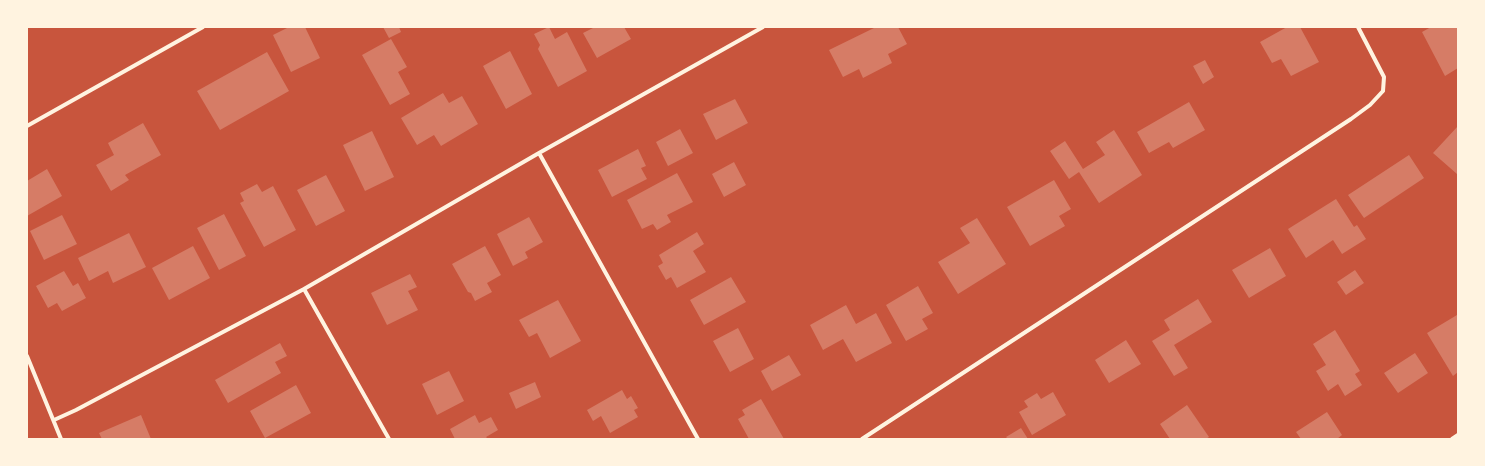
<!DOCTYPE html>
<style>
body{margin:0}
#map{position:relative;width:1485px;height:466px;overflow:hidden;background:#c8553d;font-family:"Space Grotesk",sans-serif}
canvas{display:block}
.frame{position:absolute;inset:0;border:28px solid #fff3e0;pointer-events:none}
</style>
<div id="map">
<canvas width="1485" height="466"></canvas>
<div class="frame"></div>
</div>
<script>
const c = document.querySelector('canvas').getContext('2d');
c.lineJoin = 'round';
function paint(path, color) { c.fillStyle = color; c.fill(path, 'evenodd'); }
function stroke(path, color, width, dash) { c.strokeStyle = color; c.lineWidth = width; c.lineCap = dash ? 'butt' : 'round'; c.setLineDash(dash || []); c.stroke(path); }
const building = new Path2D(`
 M289,27h16l15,31 -29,14 -18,-37z
 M383,27h16l2,5 -12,6z
 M549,27l6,12 12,-7 20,39 -29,16 -20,-38 2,-4 -6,-11z
 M595,27h29l7,12 -34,19 -14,-25z
 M876,27h22l9,17 -19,10 4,9 -29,15 -4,-9 -16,8 -14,-27z
 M1287,27h13l19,35 -28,14 -10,-17 -9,4 -12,-21z
 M1431,27h27v41l-13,8 -23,-44z
 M391,39l16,28 -9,5 12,22 -20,11 -28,-50z
 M510,51l22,43 -26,15 -23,-43z
 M267,52l22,39 -69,39 -23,-39z
 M1205,60l9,17 -11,7 -10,-18z
 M443,93l6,10 13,-7 16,28 -37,22 -7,-11 -17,10 -16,-27z
 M735,99l13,24 -32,17 -13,-26z
 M1189,102l16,28 -32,18 -4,-6 -20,11 -12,-21z
 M143,123l18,32 -36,20 4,5 -18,11 -15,-26 18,-10 -6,-12z
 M1458,126v46l-1,2 -24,-21z
 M680,129l13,24 -25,13 -12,-24z
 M1114,130l28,45 -43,28 -20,-31 -10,7 -19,-28 15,-10 18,28 22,-14 -9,-13z
 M372,131l22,46 -29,14 -22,-46z
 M638,149l8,17 -5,2 6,11 -35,18 -14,-27z
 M1409,155l15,23 -60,40 -16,-23z
 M734,162l12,23 -22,12 -12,-23z
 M47,169l15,27 -35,20v-35z
 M677,173l16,29 -26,13 4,7 -14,8 -4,-6 -11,5 -15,-29z
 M326,175l19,36 -29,15 -19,-36z
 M1054,180l17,29 -12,7 6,10 -35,20 -23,-39z
 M257,184l5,8 11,-6 23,44 -32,17 -24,-44 4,-2 -4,-8z
 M1336,199l18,28 3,-2 9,14 -24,15 -9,-14 -27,18 -18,-29z
 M224,214l22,42 -27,14 -22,-42z
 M62,215l15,29 -33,16 -14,-29z
 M529,217l14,25 -18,10 3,6 -15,8 -16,-32z
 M977,218l29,46 -48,30 -20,-32 32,-19 -10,-15z
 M697,232l7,12 -11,7 13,21 -29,16 -6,-11 -5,3 -8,-14 5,-3 -4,-8z
 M129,233l17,34 -33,16 -5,-12 -19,10 -11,-23z
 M193,246l17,32 -41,22 -17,-32z
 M485,246l16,29 -14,8 5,9 -17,9 -4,-8 -3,-1 -16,-28z
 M1270,248l16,28 -37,22 -17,-28z
 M1355,270l9,13 -18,12 -9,-13z
 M64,271l9,15 5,-3 8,15 -24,13 -5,-8 -9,5 -12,-22z
 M410,274l7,13 -9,4 10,19 -31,15 -16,-32z
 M731,277l15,25 -42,23 -14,-25z
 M918,286l15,27 -11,6 6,10 -22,12 -20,-36z
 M1198,299l14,23 -38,23 14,23 -14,8 -22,-35 18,-11 -6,-10z
 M558,300l23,41 -31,17 -13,-25 -8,4 -10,-17z
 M846,305l10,19 20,-11 16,30 -36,19 -13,-23 -20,11 -13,-25z
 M1457,315l1,57 -5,4 -26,-43z
 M738,328l16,31 -24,13 -17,-31z
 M1335,330l25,41 -5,3 7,11 -17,11 -7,-12 -10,7 -12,-20 10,-6 -13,-21z
 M1126,340l15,24 -32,19 -14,-23z
 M280,343l7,13 -12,6 6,11 -53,30 -13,-23z
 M1415,353l13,20 -30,20 -14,-20z
 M789,355l12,20 -29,16 -11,-20z
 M449,371l15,30 -27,14 -15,-31z
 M535,382l6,15 -25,12 -7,-16z
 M296,385l15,28 -46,25 -15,-27z
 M622,390l5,9 4,-3 7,12 -4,2 4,7 -28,16 -9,-17 -8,5 -6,-11z
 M1053,392l13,23 -34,20 -13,-23 9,-5 -4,-6 13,-8 4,6z
 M761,399l23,40h-35l-11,-20 7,-4 -3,-5z
 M1187,405l22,32 -3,2h-36l-10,-15z
 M1327,412l15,23 -5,4h-36l-5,-7z
 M141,415l10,24h-49l-3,-6z
 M475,415l4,8 12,-6 7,13 -12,7 2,2h-33l-5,-10z
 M1021,428l7,11h-20l-2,-2z`);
const minor = new Path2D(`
 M27,126l176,-99
 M539,153l159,286
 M304,289l85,150
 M27,356l34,83
 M54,420l22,-10 228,-121 235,-136 224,-126
 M862,439l489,-320 19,-14 13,-14 1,-14 -26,-50
 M1452,439l6,-4`);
paint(building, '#d67c66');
stroke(minor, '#fff3e0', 4);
</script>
